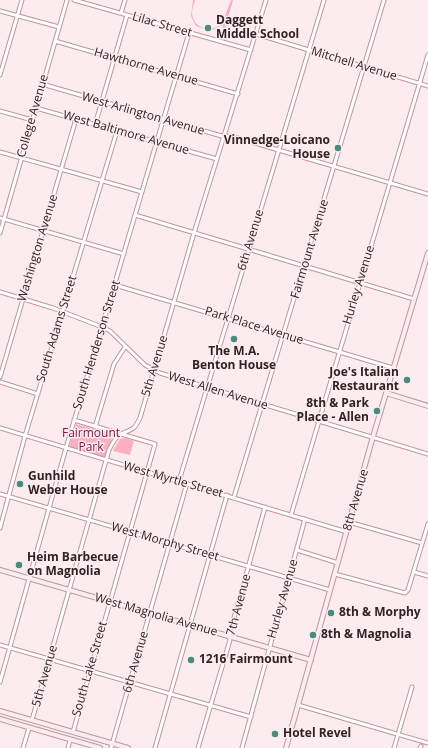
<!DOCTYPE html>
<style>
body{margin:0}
canvas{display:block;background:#fcecef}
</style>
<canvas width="428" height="748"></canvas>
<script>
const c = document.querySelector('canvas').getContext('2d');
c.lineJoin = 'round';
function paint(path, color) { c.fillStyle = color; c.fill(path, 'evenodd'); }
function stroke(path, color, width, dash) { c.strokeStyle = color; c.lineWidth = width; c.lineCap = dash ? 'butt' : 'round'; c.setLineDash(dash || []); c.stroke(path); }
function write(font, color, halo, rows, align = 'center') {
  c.font = font + ' "Open Sans",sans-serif'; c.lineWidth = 3; c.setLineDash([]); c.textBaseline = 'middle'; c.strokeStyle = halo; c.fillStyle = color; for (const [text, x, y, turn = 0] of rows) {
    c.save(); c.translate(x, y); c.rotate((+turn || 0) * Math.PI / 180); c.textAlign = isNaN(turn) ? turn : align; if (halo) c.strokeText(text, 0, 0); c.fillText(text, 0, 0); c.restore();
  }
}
const green = new Path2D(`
 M193,0h2c-1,4 -3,9 -3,13 1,16 19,20 30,11l9,-24h2l-9,32 -2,-1 1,-6 -13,6 -14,-5 -5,-10z
 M76,424l37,10 -7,24 -37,-10z
 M126,438l8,3 -4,14 -17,-4 7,-12z`);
const street = new Path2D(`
 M74,0l177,50
 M0,11l59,16
 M121,13l4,-13
 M256,34l172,52
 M55,41l183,53
 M0,75l22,-75
 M42,84l183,53 6,-1 197,58
 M36,108l181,51
 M0,111l32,9
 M95,125l32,-110
 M0,152l142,40
 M135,215l279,84
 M0,218l124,36
 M0,233l67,-233
 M115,285l278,83
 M0,292l53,16 49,19 8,4 35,34 15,8 268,81
 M0,377l76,-258
 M0,382l38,12
 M95,427l19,-63 11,-17
 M0,428l347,104
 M179,481l145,-481
 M0,494l330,96
 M234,497l150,-497
 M291,515l137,-460
 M349,522l73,21
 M0,528l25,-92 92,-305
 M297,550l41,13
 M414,572l14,4
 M335,574l70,19 3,-3 20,-66
 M0,645l251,72
 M0,682l66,-234 123,-415
 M298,705l130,38
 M32,720l77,-270c3,-6 6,-13 12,-16 12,-6 12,-2 19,-16l54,-185 72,-233
 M73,732l82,-288 -81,-24
 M23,748l6,-20
 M68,748l2,-8
 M111,748l76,-265
 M155,748l72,-253
 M198,748l32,-108 -1,-4 36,-129
 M242,748l63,-229
 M394,748l18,-61
 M420,748l1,-2`);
const secondary = new Path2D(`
 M386,393l42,13
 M0,570l311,90
 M0,711l128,37
 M0,719l100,29
 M286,748l86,-308 56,-187`);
const markers = [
 [208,28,4,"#478b81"],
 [338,148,4,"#478b81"],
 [234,339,4,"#478b81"],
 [407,380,4,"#478b81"],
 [377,411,4,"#478b81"],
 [20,484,4,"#478b81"],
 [19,565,4,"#478b81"],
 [331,613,4,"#478b81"],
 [313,635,4,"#478b81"],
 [191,660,4,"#478b81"],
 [275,734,4,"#478b81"]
];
const poiNames = [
 ["Daggett",216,21],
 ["Middle School",216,35],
 ["Vinnedge-Loicano",330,141,"right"],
 ["House",330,155,"right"],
 ["The M.A.",234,352,"center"],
 ["Benton House",234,366,"center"],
 ["Joe's Italian",399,373,"right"],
 ["Restaurant",399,387,"right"],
 ["8th & Park",369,404,"right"],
 ["Place - Allen",369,418,"right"],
 ["Gunhild",28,477],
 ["Weber House",28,491],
 ["Heim Barbecue",27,558],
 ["on Magnolia",27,572],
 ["8th & Morphy",339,613],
 ["8th & Magnolia",321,635],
 ["1216 Fairmount",199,660],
 ["Hotel Revel",283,734]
];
const streetNames = [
 ["Lilac Street",162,25,16],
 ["Mitchell Avenue",354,64,17],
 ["Hawthorne Avenue",146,67,16],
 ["West Arlington Avenue",143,114,16],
 ["College Avenue",33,116,-74],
 ["West Baltimore Avenue",126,133,16],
 ["6th Avenue",251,240,-73],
 ["Washington Avenue",38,248,-73],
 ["Fairmount Avenue",310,249,-73],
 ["Hurley Avenue",359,285,-73],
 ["Park Place Avenue",254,326,17],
 ["South Adams Street",57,329,-73],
 ["South Henderson Street",97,345,-73],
 ["5th Avenue",155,366,-73],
 ["West Allen Avenue",218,391,17],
 ["West Myrtle Street",173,480,16],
 ["8th Avenue",356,500,-74],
 ["West Morphy Street",165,542,16],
 ["Hurley Avenue",283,599,-74],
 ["7th Avenue",239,605,-75],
 ["West Magnolia Avenue",156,615,16],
 ["6th Avenue",136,662,-74],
 ["South Lake Street",90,669,-74],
 ["5th Avenue",45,676,-74]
];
const parkNames = [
 ["Fairmount",91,434],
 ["Park",91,448]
];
paint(green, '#fbafc2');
stroke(street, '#bc969f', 5);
stroke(secondary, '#bc969f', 6);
stroke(street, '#fff', 3);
stroke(secondary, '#fbecef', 4);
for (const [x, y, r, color] of markers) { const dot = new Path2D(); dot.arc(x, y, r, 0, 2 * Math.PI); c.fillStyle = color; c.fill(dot); stroke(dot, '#fcecef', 1.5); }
write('bold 12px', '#312226', '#fcecef', poiNames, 'left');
write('12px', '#312226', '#fcecef', streetNames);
write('12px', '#871644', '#fcecef', parkNames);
</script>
